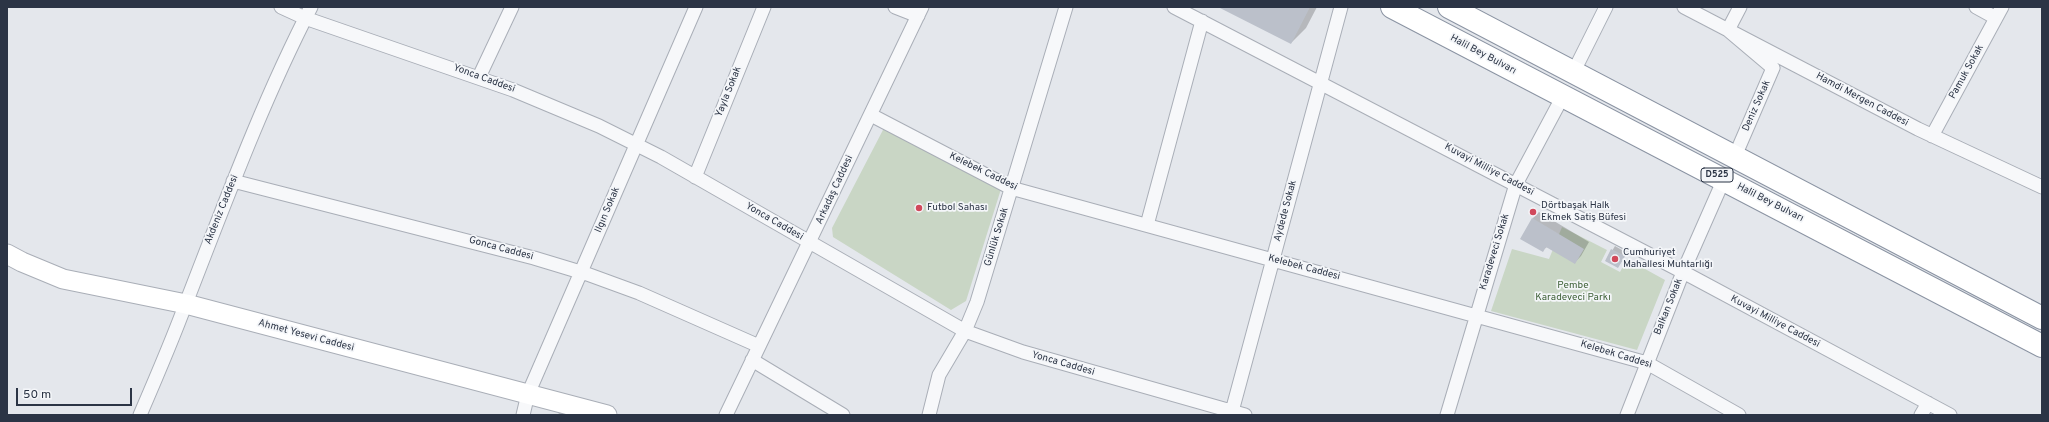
<!DOCTYPE html>
<meta charset="utf-8">
<style>
body{margin:0}
#map{position:relative;width:2049px;height:422px;overflow:hidden;background:#e4e7ec;font-family:Overpass,sans-serif}
canvas{display:block}
.frame{position:absolute;inset:0;border:8px solid #2b3445;pointer-events:none}
.scale{position:absolute;left:16px;top:388px;width:116px;height:18px;box-sizing:border-box;border:2px solid #2b3445;border-top:0;padding-left:5px;font-size:12px;line-height:14px;white-space:nowrap;color:#2b3445;-webkit-text-stroke:3px #f4f6f9;paint-order:stroke}
</style>
<div id="map">
<canvas width="2049" height="422"></canvas>
<div class="frame"></div>
<div class="scale">50 m</div>
</div>
<script>
const c = document.querySelector('canvas').getContext('2d');
c.lineJoin = 'round';
function paint(path, color) { c.fillStyle = color; c.fill(path, 'evenodd'); }
function stroke(path, color, width, dash) { c.strokeStyle = color; c.lineWidth = width; c.lineCap = dash ? 'butt' : 'round'; c.setLineDash(dash || []); c.stroke(path); }
function write(font, color, halo, rows, align = 'center') {
  c.font = font + ' Overpass,sans-serif'; c.lineWidth = 3.5; c.setLineDash([]); c.textBaseline = 'middle'; c.strokeStyle = halo; c.fillStyle = color; for (const [text, x, y, turn = 0] of rows) {
    c.save(); c.translate(x, y); c.rotate((+turn || 0) * Math.PI / 180); c.textAlign = isNaN(turn) ? turn : align; if (halo) c.strokeText(text, 0, 0); c.fillText(text, 0, 0); c.restore();
  }
}
const green = new Path2D(`
 M884,128l117,61 -35,112 -15,9 -118,-73 -1,-9z
 M1562,227l45,23 -6,12 19,10 7,-13 38,21 -28,70 -146,-39 21,-62 37,10z`);
const shadow = new Path2D(`
 M1222,7h95l-11,21 -15,15z
 M1539,212l50,30 -8,14 -6,6 -28,-15 -4,3 -21,-11 11,-21z
 M1615,246l12,7 -9,14 -12,-6z
 M566,407l26,8h-35z`);
const building = new Path2D(`
 M1218,7h92l-19,37z
 M1532,218l52,31 -9,15 -29,-17 -3,5 -23,-13z
 M1611,249l14,7 -7,12 -13,-7z`);
const street = new Path2D(`
 M281,7l24,11 208,72 86,36 62,31 304,174 58,21 222,63
 M895,7l23,9
 M1174,7l509,265 267,143
 M1684,7l234,122 124,58
 M1976,7l20,11
 M1574,71l32,-64
 M479,77l33,-70
 M871,115l140,73 636,175 92,52
 M1932,136l70,-129
 M1735,156l38,-88 -45,-38 12,-23
 M695,177l69,-170
 M233,181l301,77 53,16 52,19 120,53
 M1147,225l55,-204
 M752,360l91,55
 M140,415c16,-37 32,-74 46,-112 39,-100 76,-201 125,-296
 M523,415l5,-21 168,-387
 M726,415l196,-408
 M929,415l10,-40 26,-44 12,-29 89,-295
 M1231,415l110,-408
 M1447,415l69,-231 47,-88
 M1627,415l56,-143 41,-93
 M1921,415l7,-12`);
const secondary = new Path2D(`
 M7,254l15,8 41,17 123,25 421,111`);
const highway = new Path2D(`
 M1392,7l650,339
 M1449,7l593,311`);
const markers = [
 [919,208,4,"#d1495b"],
 [1533,212,4,"#d1495b"],
 [1615,259,4,"#d1495b"]
];
const shields = [
 [1717,175,32]
];
const shieldNames = [
 ["D525",1717,175]
];
const streetNames = [
 ["Halil Bey Bulvarı",1483,55,28],
 ["Pamuk Sokak",1967,72,-61],
 ["Yonca Caddesi",484,79,20],
 ["Yayla Sokak",729,92,-68],
 ["Hamdi Mergen Caddesi",1862,100,28],
 ["Deniz Sokak",1757,106,-66],
 ["Kuvayi Milliye Caddesi",1489,170,28],
 ["Kelebek Caddesi",983,172,26],
 ["Arkadaş Caddesi",835,190,-65],
 ["Halil Bey Bulvarı",1770,203,27],
 ["Akdeniz Caddesi",222,210,-68],
 ["Ilgın Sokak",608,210,-67],
 ["Aydede Sokak",1286,211,-75],
 ["Yonca Caddesi",774,222,30],
 ["Günlük Sokak",997,237,-73],
 ["Gonca Caddesi",501,249,15],
 ["Karadeveci Sokak",1495,252,-73],
 ["Kelebek Caddesi",1304,268,15],
 ["Balkan Sokak",1669,307,-68],
 ["Kuvayi Milliye Caddesi",1775,322,28],
 ["Ahmet Yesevi Caddesi",306,336,15],
 ["Kelebek Caddesi",1616,355,17],
 ["Yonca Caddesi",1063,364,16]
];
const poiNames = [
 ["Dörtbaşak Halk",1541,206],
 ["Ekmek Satiş Büfesi",1541,218],
 ["Futbol Sahası",927,208],
 ["Cumhuriyet",1623,253],
 ["Mahallesi Muhtarlığı",1623,265]
];
const parkNames = [
 ["Pembe",1573,286],
 ["Karadeveci Parkı",1573,298]
];
paint(green, '#c9d6c5');
paint(shadow, '#0003');
paint(building, '#bbc0ca');
stroke(street, '#a9aeb7', 15);
stroke(secondary, '#a9aeb7', 21);
stroke(highway, '#8b94a3', 24);
stroke(street, '#f7f8fa', 13);
stroke(secondary, '#fff', 19);
stroke(highway, '#fff', 22);
for (const [x, y, r, color] of markers) { const dot = new Path2D(); dot.arc(x, y, r, 0, 2 * Math.PI); c.fillStyle = color; c.fill(dot); stroke(dot, '#f4f6f9', 1.5); }
for (const [x, y, w] of shields) { const box = new Path2D(); box.roundRect(x - w / 2, y - 7, w, 14, 3); c.fillStyle = '#f4f6f9'; c.fill(box); stroke(box, '#2b3445', 1); }
write('bold 9px', '#2b3445', null, shieldNames);
write('10px', '#2b3445', '#f4f6f9', streetNames);
write('10px', '#2b3445', '#f4f6f9', poiNames, 'left');
write('10px', '#3f6138', '#f4f6f9', parkNames);
</script>
